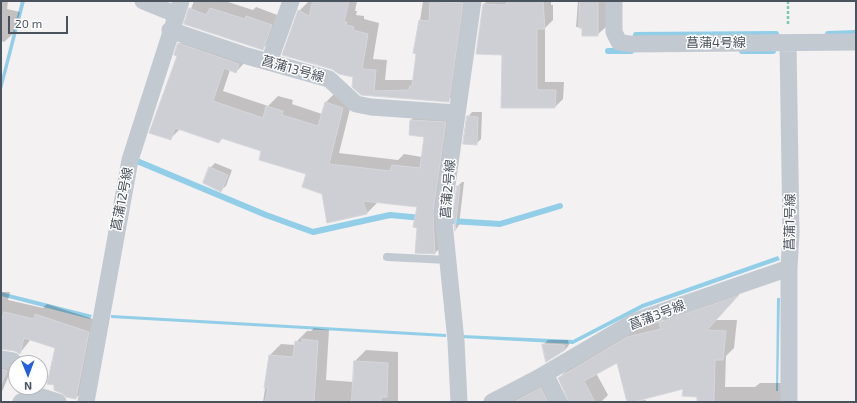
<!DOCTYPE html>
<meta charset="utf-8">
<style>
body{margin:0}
#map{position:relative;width:857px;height:403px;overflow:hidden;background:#f3f1f1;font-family:"Exo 2",sans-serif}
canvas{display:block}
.frame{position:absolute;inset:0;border:2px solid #49525d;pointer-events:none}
.north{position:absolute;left:8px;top:355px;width:40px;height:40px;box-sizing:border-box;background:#fff;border:1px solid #b6babe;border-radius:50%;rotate:179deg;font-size:11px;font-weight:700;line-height:16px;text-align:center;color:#49525d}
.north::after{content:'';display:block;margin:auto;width:14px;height:18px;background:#2261db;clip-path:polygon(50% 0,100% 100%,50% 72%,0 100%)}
.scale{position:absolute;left:8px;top:16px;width:60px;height:18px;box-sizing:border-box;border:2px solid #49525d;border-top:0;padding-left:5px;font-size:12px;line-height:14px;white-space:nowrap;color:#49525d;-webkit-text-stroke:3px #fff;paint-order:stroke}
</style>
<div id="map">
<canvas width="857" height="403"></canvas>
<div class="frame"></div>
<div class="north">N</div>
<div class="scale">20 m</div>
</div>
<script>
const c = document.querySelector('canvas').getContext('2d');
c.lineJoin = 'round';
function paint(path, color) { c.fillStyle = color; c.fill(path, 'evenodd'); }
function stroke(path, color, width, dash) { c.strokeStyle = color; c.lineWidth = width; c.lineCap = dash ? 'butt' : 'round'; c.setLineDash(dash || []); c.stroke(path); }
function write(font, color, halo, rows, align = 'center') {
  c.font = font + ' "Exo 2","Noto Sans JP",sans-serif'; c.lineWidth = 3; c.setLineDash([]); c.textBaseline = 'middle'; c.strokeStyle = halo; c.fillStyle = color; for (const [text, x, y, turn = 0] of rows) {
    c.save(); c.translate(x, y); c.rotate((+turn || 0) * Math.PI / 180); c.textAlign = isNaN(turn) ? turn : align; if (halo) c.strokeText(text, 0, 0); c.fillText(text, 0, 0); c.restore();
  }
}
const water = new Path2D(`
 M21,1h4l-24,92v-13z
 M778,256l2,4 -137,48 -70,36 -111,-6v-3l111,5 69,-36z
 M1,292l91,23 -2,4 -89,-23z
 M777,298h3l-2,93h-2z
 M111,315l335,19v3l-335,-19z`);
const shadow = new Path2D(`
 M1,1h7l-1,8 13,3 -5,20 -11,10 -3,-1z
 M194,1h31l28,9 3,-3 24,9 -8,24 -10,9 -77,-25z
 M309,1h48l-2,10h2l-1,4 8,1v3l15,4 -6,36 14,1 -2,20h29l3,-27h-2l8,-52h49l-13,89 -11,11 -87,-7 -7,-17 -55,-66z
 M487,1h64v4h2v15l-8,8v54h19l-1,17 -8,8h-53l1,-53 -19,-50z
 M578,1h29l-1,26 -9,8 -14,-8h-7z
 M190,33l56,28 -10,11 -6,-2 -7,21 45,15 10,-10 15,4 -1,4 30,10 4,-12 10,-10 17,5 -14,56 59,7 6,-6 18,3 3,-21 -14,-16 11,-11 34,3 -10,130 -11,11 -17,-47 -40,-4 -11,11 -44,-20 -16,-20 -45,-22 -39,-13 -4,4 -39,-13 -10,10 9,-95z
 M472,112h10l-1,27 -5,5 -8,-27z
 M215,163l17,7 -6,16 -5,4 -11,-22z
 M462,182h2l-5,43 -3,4 -2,-16 4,-27z
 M746,287l-30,33h21l-3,28 -8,8 -1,31h30l5,-4h26l-1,19h-87v-6l-14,-9 -47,14 9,-1v2h-29l10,-1 -10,-39 -21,11 12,22 -7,7h-102l53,-24 12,21 5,1 -10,-22 11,-11 69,-40 24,-6 8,-8z
 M1,292h9l-2,8 35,8 4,-4 52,17 -12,66 -11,11 -20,-51 -25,-8 -11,14 -5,-3 -14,-1z
 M314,328l15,2 -3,50 28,2 1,-21 11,-11 32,2v50h-135l7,-47 11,-11 14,1 1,-3 11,-11h4z
 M548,340h20l1,5 -4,5 -21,-6z
 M1,355l14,6 -14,33z`);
const stream = new Path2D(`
 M828,34l28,-1
 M636,35l140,-1
 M608,51h23
 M742,51h31
 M137,161l129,54 47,17 77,-17 32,3
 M451,221l49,3 60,-18`);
const building = new Path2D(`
 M313,1h36l-5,21h3l-1,3 8,2 -1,3 15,4 -6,35 14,1 -2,21 35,-1 1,-4h2l4,-32 -3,-1 6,-33 10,1 1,-20 33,2 -14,99 -88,-7 -9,-8 1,-10 -14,-3 -7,-5 -50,-14 16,-45 11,6z
 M507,1h36l2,28h-8v61h19l-1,18h-54l1,-53 -26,-1 7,-50 23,1z
 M580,1h18v35h-16v-8h-3z
 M189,8l17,7 4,-7 35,11 1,-3 26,9 -9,25 -79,-26z
 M178,43l61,21 -3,9 -12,-5 -11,33 50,17 3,-12 17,5 -1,4 36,11 7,-24 18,6 -14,56 61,7 2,-6 28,3 4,-31 -15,-2 1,-15 36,2 -13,90 2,42 -20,-1 2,-25 -4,-1 4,-20 -54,-6 4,13 -40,9 -5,-29 -20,-7 4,-13 -47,-14 2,-9 -40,-13 -2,5 -44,-15 -4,12 -22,-7 28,-77 -3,-1z
 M467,116l11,1 -1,28 -14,-1z
 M209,167l19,8 -7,17 -18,-9z
 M457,186h3l-5,45 -2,-18z
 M738,296l-31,34 19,1 -3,29h-8l-1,42h-17v-5l-15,-1 1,-7 -50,13h-6l-10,-39 -33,18 11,21h-26l-11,-24 69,-41 34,-8 -2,-6z
 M4,312l30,7 1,-5 54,18 -13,67 -10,-2 -5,-4 -7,-3v-5l-7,-1 8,-36 -31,-10 -4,16 -5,-3 -14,-2v-23z
 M302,339l16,2 -4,61h-49l3,-14h-4l5,-33 24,2 2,-16 7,2z
 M542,344l22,1 1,5 -19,12z
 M354,361l34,2 -1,34h-6v5h-29z
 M1,369l6,2 -6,14z
 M541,388l7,14h-34z`);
const path = new Path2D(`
 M788,1v23`);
const lane = new Path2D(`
 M387,257l61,3`);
const street = new Path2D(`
 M143,1l32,13
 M614,1v31l5,10 11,2 226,-2
 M170,30l77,26 82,23 27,25 15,3 86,6
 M788,43l3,191 -2,34v134
 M269,62l22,-61
 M1,359l12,2 3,5
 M545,374l14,28
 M21,402l15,-7 22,7
 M86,402l44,-242 51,-159
 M459,402l-3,-61 -13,-128 30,-212
 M492,402l46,-24 97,-57 154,-53`);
const streetNames = [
 ["菖蒲4号線",716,43],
 ["菖蒲13号線",293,69,16],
 ["菖蒲2号線",448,189,-85],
 ["菖蒲12号線",122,199,-79],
 ["菖蒲1号線",790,222,-89],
 ["菖蒲3号線",657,315,-21]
];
paint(water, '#92cee8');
paint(shadow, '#0003');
stroke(stream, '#92cee8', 6);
paint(building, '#cecfd5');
stroke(building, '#d5d6dc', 1);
stroke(path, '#7ccaab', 2.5, [3, 2]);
stroke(lane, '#c2c9d1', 8);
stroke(street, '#c2c9d1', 17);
write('13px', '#49525d', '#fff', streetNames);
</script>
